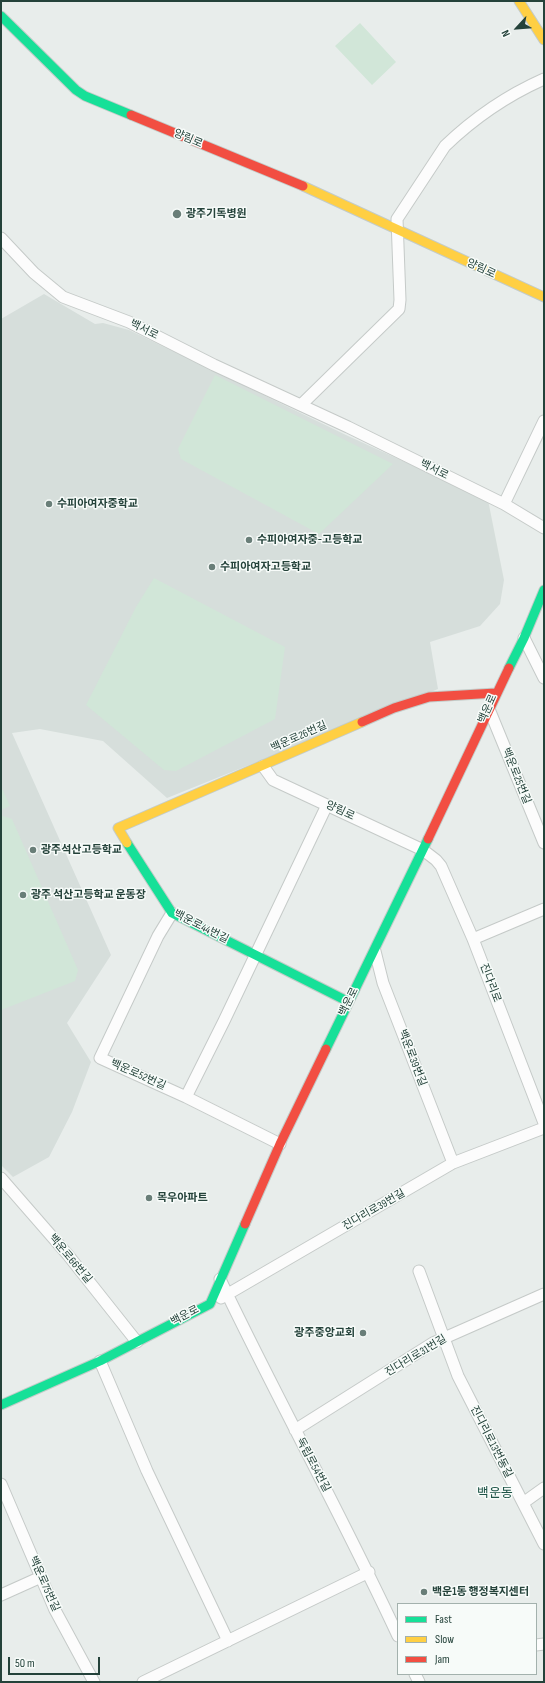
<!DOCTYPE html>
<meta charset="utf-8">
<style>
body{margin:0}
#map{position:relative;width:545px;height:1683px;overflow:hidden;background:#e8edeb;font-family:"Sofia Sans Condensed",sans-serif}
canvas{display:block}
.frame{position:absolute;inset:0;border:2px solid #24423a;pointer-events:none}
.legend{position:absolute;left:397px;top:1603px;width:140px;height:72px;box-sizing:border-box;background:#f7fbf9;border:1px solid #a3b1ad;margin:0;padding:5px 7px;list-style:none;font-size:12px;color:#24423a}
.legend li{display:flex;align-items:center;gap:8px;height:20px}
.legend b{width:20px;border:1px solid #a3b1ad}
.north{position:absolute;left:497px;top:8px;width:40px;height:40px;-webkit-text-stroke:3px #f7fbf9;paint-order:stroke;rotate:244deg;font-size:11px;font-weight:700;line-height:16px;text-align:center;color:#24423a}
.north::after{content:'';display:block;margin:auto;width:14px;height:18px;background:#24423a;clip-path:polygon(50% 0,100% 100%,50% 72%,0 100%)}
.scale{position:absolute;left:8px;top:1657px;width:92px;height:18px;box-sizing:border-box;border:2px solid #24423a;border-top:0;padding-left:5px;font-size:12px;line-height:14px;white-space:nowrap;color:#24423a;-webkit-text-stroke:3px #f7fbf9;paint-order:stroke}
</style>
<div id="map">
<canvas width="545" height="1683"></canvas>
<div class="frame"></div>
<ul class="legend">
<li><b style="height:5px;background:#16e098"></b>Fast</li>
<li><b style="height:5px;background:#ffcf43"></b>Slow</li>
<li><b style="height:5px;background:#f24e42"></b>Jam</li>
</ul>
<div class="north">N</div>
<div class="scale">50 m</div>
</div>
<script>
const c = document.querySelector('canvas').getContext('2d');
c.lineJoin = 'round';
function paint(path, color) { c.fillStyle = color; c.fill(path, 'evenodd'); }
function stroke(path, color, width, dash) { c.strokeStyle = color; c.lineWidth = width; c.lineCap = dash ? 'butt' : 'round'; c.setLineDash(dash || []); c.stroke(path); }
function write(font, color, halo, rows, align = 'center') {
  c.font = font + ' "Sofia Sans Condensed","Noto Sans KR",sans-serif'; c.lineWidth = 3; c.setLineDash([]); c.textBaseline = 'middle'; c.strokeStyle = halo; c.fillStyle = color; for (const [text, x, y, turn = 0] of rows) {
    c.save(); c.translate(x, y); c.rotate((+turn || 0) * Math.PI / 180); c.textAlign = isNaN(turn) ? turn : align; if (halo) c.strokeText(text, 0, 0); c.fillText(text, 0, 0); c.restore();
  }
}
const built = new Path2D(`
 M44,294l51,30 8,-1 26,7 217,105 142,65 16,80 -4,24 -20,22 -50,16 8,47 -271,109 -64,-57 -63,-12 -28,4 99,222 -44,68 24,39 -19,50 -23,45 -36,20 -12,-12v-846z`);
const green = new Path2D(`
 M360,23l36,39 -24,23 -37,-39z
 M215,375l178,89 -74,70 -138,-75 -3,-10z
 M154,578l131,69 -10,72 -99,52 -12,-1 -78,-65 50,-98z
 M1,786l9,20 -9,4z
 M3,816l9,3 66,151 -3,11 -74,29v-193z`);
const street = new Path2D(`
 M1,238l33,35 29,24 66,25 85,43 134,62 156,77 40,24
 M301,405l98,-96 1,-9 -3,-81 48,-73c28,-27 63,-51 99,-67
 M504,504l40,-83
 M524,638l20,40
 M489,709l55,134
 M263,766l10,14 150,70 13,10 5,6 32,73 71,184
 M172,913l-14,23 -58,122 86,39 94,47
 M473,939l71,-30
 M375,951l8,32 70,180
 M186,1097l38,-76 103,-216
 M1,1178l67,77 69,87
 M419,1271l39,105 86,168
 M220,1279c57,120 122,236 178,357
 M221,1298l232,-135 91,-35
 M100,1361l47,110 81,170
 M295,1430l138,-87 111,-49
 M1,1484l54,126 39,72
 M523,1503l21,-15
 M1,1595l40,-18
 M536,1645l8,-1
 M415,1674l4,8
 M143,1682l226,-110`);
const fast = new Path2D(`
 M1,16l75,74 9,6 46,19
 M509,668l15,-30 20,-48
 M127,843l45,70 177,89
 M326,1049l102,-210
 M1,1405l99,-44 110,-57 35,-80`);
const slow = new Path2D(`
 M519,1l25,39
 M303,186l241,111
 M127,843l-9,-15 244,-106`);
const jam = new Path2D(`
 M131,115l172,71
 M362,722l32,-14 35,-11 67,-4
 M428,839l81,-171
 M245,1224l35,-80 46,-95`);
const markers = [
 [177,214,5,"#697e78"],
 [49,504,4,"#697e78"],
 [249,540,4,"#697e78"],
 [212,567,4,"#697e78"],
 [33,850,4,"#697e78"],
 [23,895,4,"#697e78"],
 [149,1198,4,"#697e78"],
 [363,1333,4,"#697e78"],
 [424,1592,4,"#697e78"]
];
const streetNames = [
 ["양림로",188,139,23],
 ["양림로",481,269,25],
 ["백서로",144,330,26],
 ["백서로",434,470,26],
 ["백운로",488,709,-66],
 ["백운로26번길",299,737,-24],
 ["백운로25번길",516,776,68],
 ["양림로",340,811,25],
 ["백운로44번길",201,927,27],
 ["진다리로",490,983,69],
 ["백운로",349,1002,-64],
 ["백운로39번길",412,1058,69],
 ["백운로52번길",138,1075,24],
 ["진다리로39번길",374,1210,-30],
 ["백운로66번길",70,1259,50],
 ["백운로",185,1316,-28],
 ["진다리로31번길",416,1356,-31],
 ["진다리로13번동길",491,1442,63],
 ["독립로54번길",313,1465,62],
 ["백운로75번길",44,1584,66]
];
const poiNames = [
 ["광주기독병원",186,214],
 ["수피아여자중학교",57,504],
 ["수피아여자중-고등학교",257,540],
 ["수피아여자고등학교",220,567],
 ["광주석산고등학교",41,850],
 ["광주 석산고등학교 운동장",31,895],
 ["목우아파트",157,1198],
 ["광주중앙교회",355,1333,"right"],
 ["백운1동 행정복지센터",432,1592]
];
const quarterNames = [
 ["백운동",495,1494]
];
paint(built, '#d6dedb');
paint(green, '#d1e6d8');
stroke(street, '#c5cac8', 13);
stroke(fast, '#c3cbc8', 11);
stroke(slow, '#c3cbc8', 11);
stroke(jam, '#c3cbc8', 11);
stroke(street, '#fcfcfc', 11);
stroke(fast, '#16e098', 9);
stroke(slow, '#ffcf43', 9);
stroke(jam, '#f24e42', 9);
for (const [x, y, r, color] of markers) { const dot = new Path2D(); dot.arc(x, y, r, 0, 2 * Math.PI); c.fillStyle = color; c.fill(dot); stroke(dot, '#f7fbf9', 1.5); }
write('11px', '#24423a', '#f7fbf9', streetNames);
write('bold 11px', '#24423a', '#f7fbf9', poiNames, 'left');
write('13px', '#1f5548', '#f7fbf9', quarterNames);
</script>
